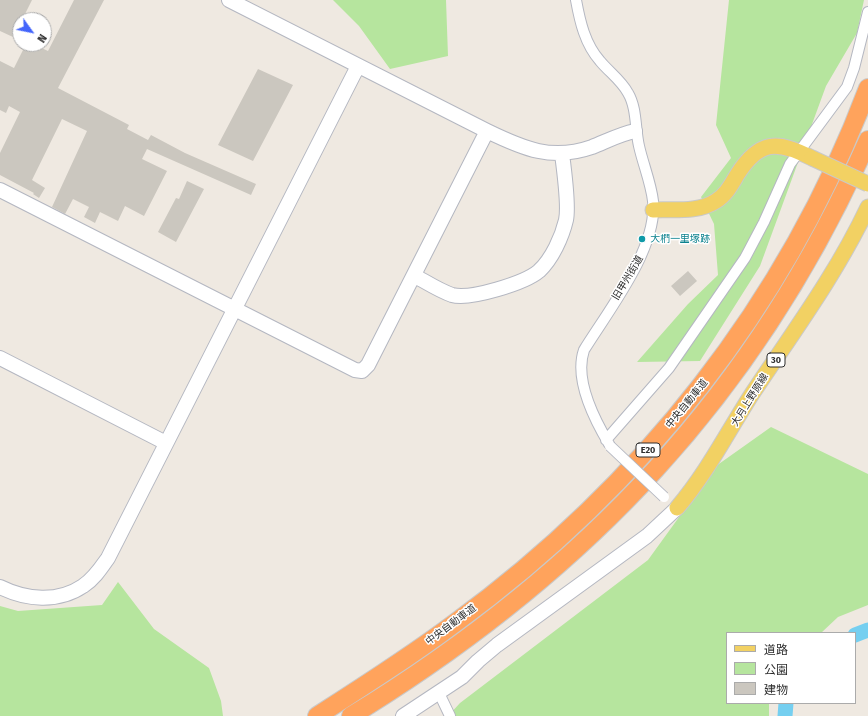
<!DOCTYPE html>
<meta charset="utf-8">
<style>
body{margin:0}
#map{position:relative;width:868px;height:716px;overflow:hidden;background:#efe9e1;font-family:"Fira Sans","Noto Sans JP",sans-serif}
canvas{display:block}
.legend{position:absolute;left:726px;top:632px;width:130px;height:72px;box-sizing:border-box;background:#fff;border:1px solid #ababab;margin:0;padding:5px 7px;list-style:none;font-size:12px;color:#2e2e2e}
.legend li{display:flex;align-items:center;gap:8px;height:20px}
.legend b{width:20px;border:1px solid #ababab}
.north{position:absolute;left:12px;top:12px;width:40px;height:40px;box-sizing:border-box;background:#fff;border:1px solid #ababab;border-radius:50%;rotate:123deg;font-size:11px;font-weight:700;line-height:16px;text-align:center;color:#2e2e2e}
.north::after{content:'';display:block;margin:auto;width:14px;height:18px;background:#4264fb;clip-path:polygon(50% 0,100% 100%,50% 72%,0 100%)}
</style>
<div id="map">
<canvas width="868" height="716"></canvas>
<ul class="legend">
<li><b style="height:5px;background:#f2d163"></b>道路</li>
<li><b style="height:11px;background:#b6e59e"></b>公園</li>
<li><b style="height:11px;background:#cbc7bf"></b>建物</li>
</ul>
<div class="north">N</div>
</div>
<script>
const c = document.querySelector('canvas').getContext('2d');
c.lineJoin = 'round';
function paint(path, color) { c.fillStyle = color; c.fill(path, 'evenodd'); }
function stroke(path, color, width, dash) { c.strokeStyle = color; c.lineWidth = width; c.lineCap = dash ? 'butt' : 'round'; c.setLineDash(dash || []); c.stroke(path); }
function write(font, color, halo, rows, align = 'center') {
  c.font = font + ' "Fira Sans","Noto Sans JP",sans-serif'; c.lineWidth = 3; c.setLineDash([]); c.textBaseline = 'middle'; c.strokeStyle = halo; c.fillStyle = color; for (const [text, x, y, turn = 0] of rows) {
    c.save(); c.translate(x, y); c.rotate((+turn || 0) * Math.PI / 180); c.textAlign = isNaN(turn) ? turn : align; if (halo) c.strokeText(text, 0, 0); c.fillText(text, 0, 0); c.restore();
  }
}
const green = new Path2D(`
 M333,0h113l2,56 -58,13 -31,-43z
 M729,0h135l-7,33 -31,53 -66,180 -60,95 -63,1 51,-58 30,-29 -4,-51 -13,-27 30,-39 -15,-33z
 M771,427l97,47v131l-30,12 -17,16h-94v70h42v13h-321l12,-13 188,-143 68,-94z
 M118,582l36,47 55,39 12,33 2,15h-223v-110l18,5 84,-6z`);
const river = new Path2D(`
 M855,635l13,-5
 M785,716l1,-13`);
const building = new Path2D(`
 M0,0h32l-10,20h-2l-7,17 -13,-6z
 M74,0h30l-46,88 71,37 -2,4 21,11 3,-5 34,18 71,31 -5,11 -104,-46 -5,10 25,12 -23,45 -19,-10 -7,15 -18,-9 -5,11 -11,-6 5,-10 -16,-8 -8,15 -13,-7 35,-76 -25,-12 -30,61 13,8 -6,10 -6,-4 1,-1 -34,-18v-22l20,-41 -11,-6 -3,7 -6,-3v-49l14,7 12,-24h7l15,7z
 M258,69l35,16 -40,76 -35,-16z
 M187,181l17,8 -28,53 -18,-10 18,-34 3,1z
 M688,271l9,10 -17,15 -9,-10z`);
const street = new Path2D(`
 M576,0c4,22 9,44 24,61 9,11 21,19 28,32 9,15 7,36 11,53 4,18 12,37 14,55 5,47 -45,110 -69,149 -10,29 10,69 25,94
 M606,440l63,-72 76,-110 19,-36 26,-58 57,-77 7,-19 14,-56
 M439,693l11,23`);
const secondary = new Path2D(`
 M229,0l258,131c37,18 65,30 105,16 15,-6 28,-13 43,-16
 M0,190l355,180 7,1 6,-6 119,-234
 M415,276c11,6 25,15 37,19 18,5 73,-12 87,-24 13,-12 23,-34 27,-51 3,-14 -2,-51 -4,-66
 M0,358l166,85
 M0,587c26,13 58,16 83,-1 11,-7 18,-18 25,-28l250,-492
 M403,716l59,-39 16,-16 19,-16 150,-109 30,-28`);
const primary = new Path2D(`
 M653,210c20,-1 45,3 63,-9 10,-6 15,-16 21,-26 22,-35 40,-35 75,-17
 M677,508c29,-34 49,-73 73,-111 41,-62 86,-122 118,-190`);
const highway = new Path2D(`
 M317,716c47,-30 94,-60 138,-93 186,-136 332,-319 413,-535
 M351,716c234,-143 406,-323 517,-576`);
const streetBridge = new Path2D(`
 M610,446l54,51`);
const primaryBridge = new Path2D(`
 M812,158l56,26`);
const markers = [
 [642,239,4,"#0f9aa8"]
];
const shields = [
 [776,360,18],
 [648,450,24]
];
const shieldNames = [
 ["30",776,360],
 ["E20",648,450]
];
const cultureNames = [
 ["大椚一里塚跡",650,239]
];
const streetNames = [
 ["旧甲州街道",628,278,-59],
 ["大月上野原線",750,400,-58],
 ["中央自動車道",687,404,-51],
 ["中央自動車道",451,625,-37]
];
paint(green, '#b6e59e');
stroke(river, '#75cff0', 15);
paint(building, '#cbc7bf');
stroke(street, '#b4b7c1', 12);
stroke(secondary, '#b4b7c1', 16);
stroke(primary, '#c9c9c9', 17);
stroke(highway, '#c9c9c9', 20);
stroke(street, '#fff', 10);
stroke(secondary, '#fff', 14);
stroke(primary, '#f2d163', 15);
stroke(highway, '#ffa35c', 18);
stroke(streetBridge, '#b4b7c1', 12, []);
stroke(primaryBridge, '#c9c9c9', 17, []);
stroke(streetBridge, '#fff', 10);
stroke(primaryBridge, '#f2d163', 15);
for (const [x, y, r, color] of markers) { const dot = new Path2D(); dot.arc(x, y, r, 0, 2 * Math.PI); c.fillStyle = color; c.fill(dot); stroke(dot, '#fff', 1.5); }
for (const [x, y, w] of shields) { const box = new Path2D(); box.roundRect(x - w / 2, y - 7, w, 14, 3); c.fillStyle = '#fff'; c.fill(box); stroke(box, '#2e2e2e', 1); }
write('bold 9px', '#2e2e2e', null, shieldNames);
write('10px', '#0d838f', '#fff', cultureNames, 'left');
write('10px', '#2e2e2e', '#fff', streetNames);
</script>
